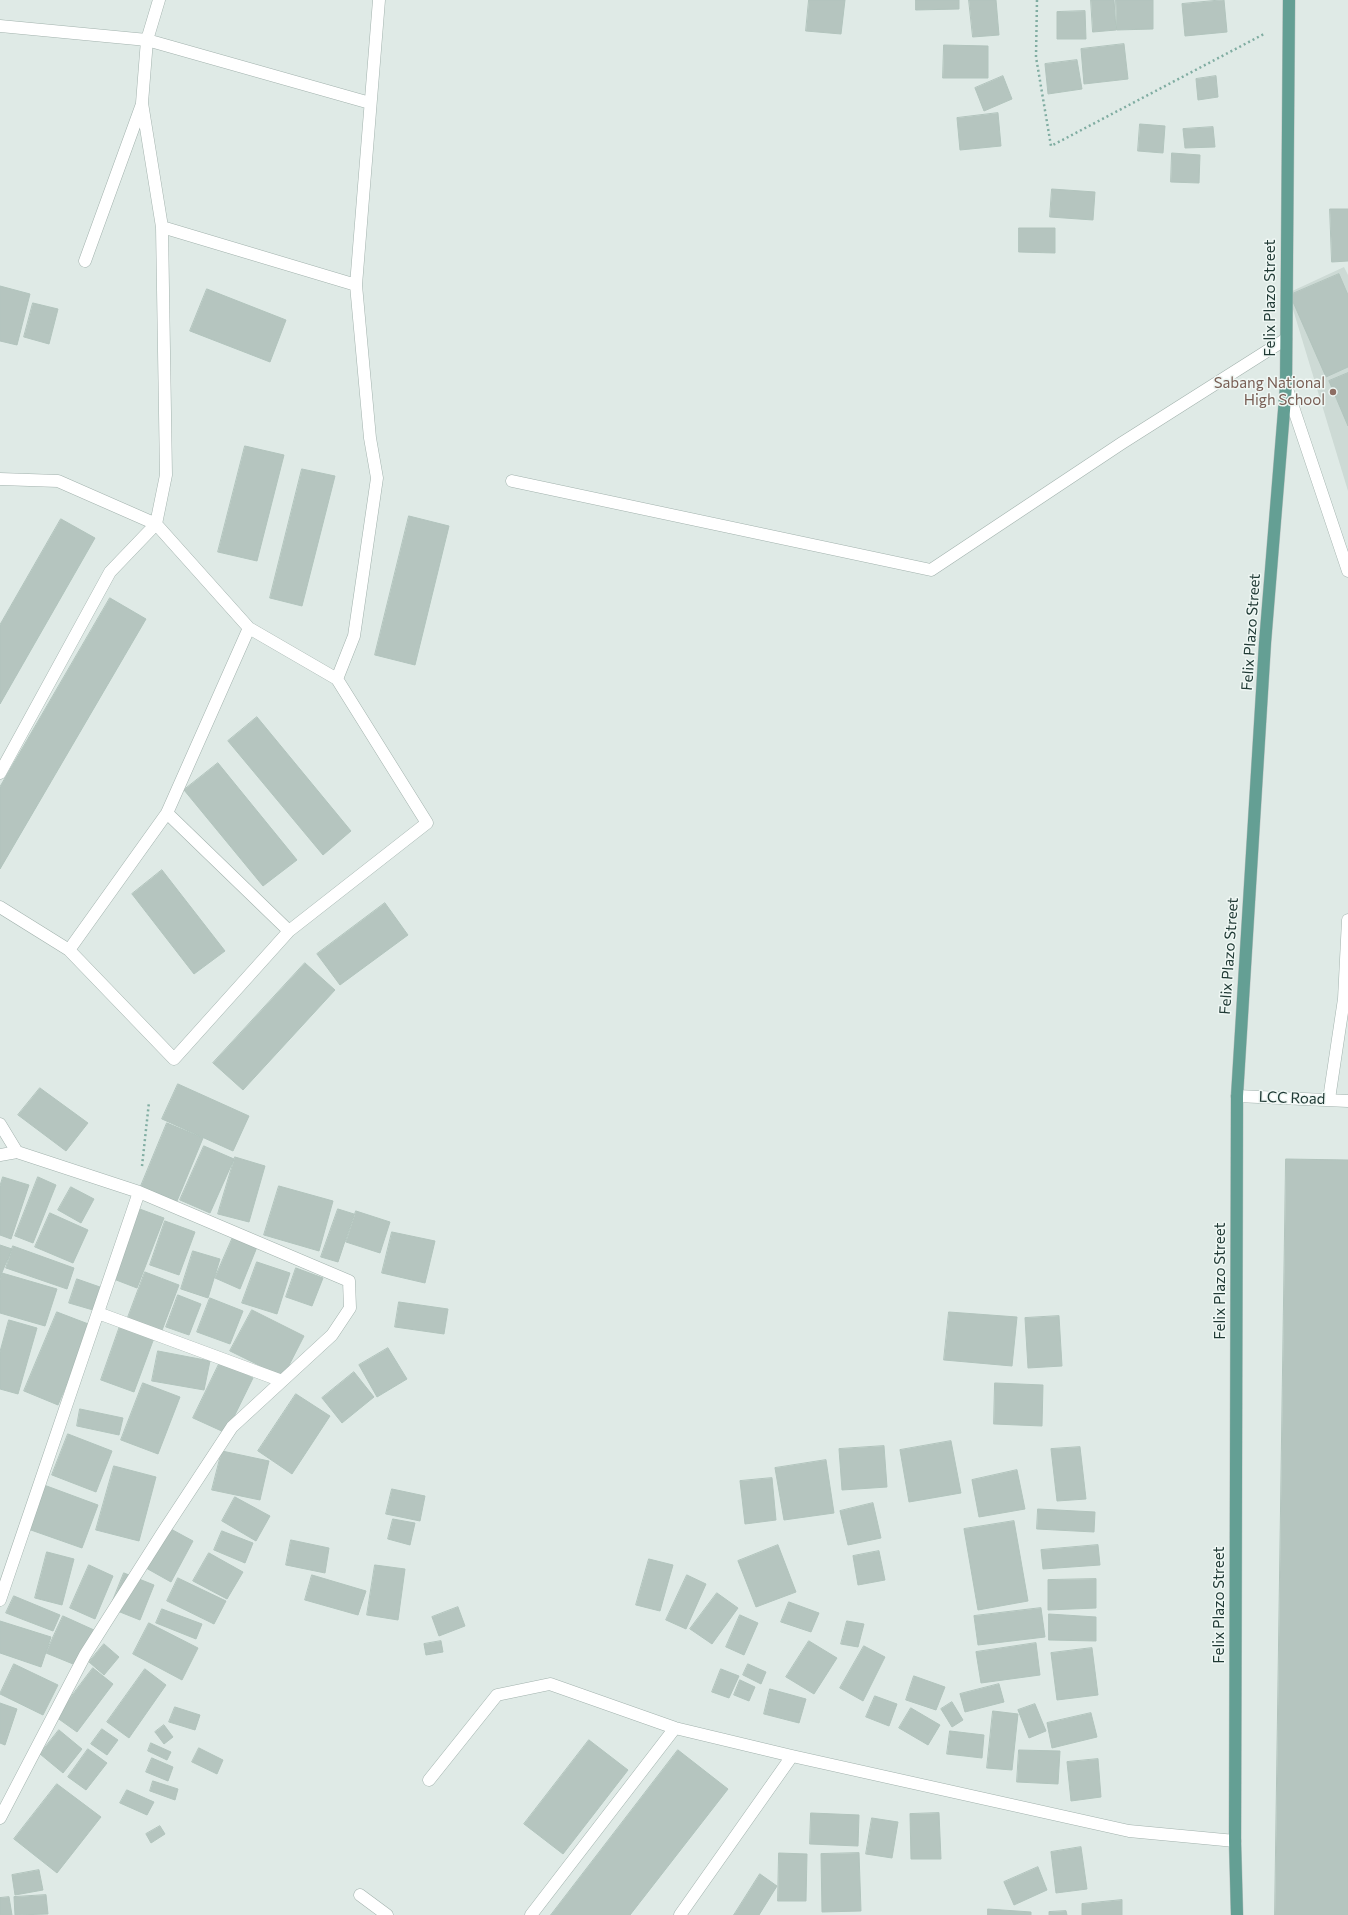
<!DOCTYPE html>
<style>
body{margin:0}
canvas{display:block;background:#dfeae6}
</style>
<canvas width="1348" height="1915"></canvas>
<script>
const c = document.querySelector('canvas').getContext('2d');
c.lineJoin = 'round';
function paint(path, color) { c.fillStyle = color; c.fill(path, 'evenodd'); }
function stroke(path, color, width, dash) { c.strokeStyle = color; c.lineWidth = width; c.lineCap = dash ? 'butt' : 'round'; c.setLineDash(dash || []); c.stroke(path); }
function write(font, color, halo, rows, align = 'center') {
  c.font = font + ' Commissioner,sans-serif'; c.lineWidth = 3; c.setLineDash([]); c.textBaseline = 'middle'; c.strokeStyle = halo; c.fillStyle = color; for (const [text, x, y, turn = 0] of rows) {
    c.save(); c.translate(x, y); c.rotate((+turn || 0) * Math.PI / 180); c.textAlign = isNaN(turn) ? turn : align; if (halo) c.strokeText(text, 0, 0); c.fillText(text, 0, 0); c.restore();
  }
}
const built = new Path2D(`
 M1344,267l4,8v216l-60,-198z`);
const building = new Path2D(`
 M809,0h36l-4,34 -35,-3z
 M916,0h43v9l-43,1z
 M969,0h27l3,35 -26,2z
 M1091,0h23l2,30 -23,2z
 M1116,0h37v29l-36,1z
 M1224,0l3,32 -42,4 -3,-32z
 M1085,11l1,28h-29v-27z
 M1124,44l4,35 -44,5 -3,-35z
 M944,45l44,1v32h-45z
 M1077,60l5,29 -34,5 -3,-30z
 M1003,76l9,23 -28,12 -9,-23z
 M1216,76l2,21 -20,3 -2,-21z
 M998,113l3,33 -41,4 -3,-32z
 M1140,124l25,2 -2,27 -25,-2z
 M1213,127l2,20 -30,1 -2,-19z
 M1172,153l28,2 -1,28 -28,-1z
 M1052,189l43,3 -2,28 -43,-3z
 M1330,209h18v52l-16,1z
 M1019,228h36v25l-36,-1z
 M1339,274l9,21v72l-22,10 -36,-82z
 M0,286l30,8 -13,51 -17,-4z
 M207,289l79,31 -16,42 -80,-31z
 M33,303l25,6 -9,35 -25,-7z
 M1348,373v53l-19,-45z
 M245,446l39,9 -27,106 -39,-9z
 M302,469l33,7 -33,130 -32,-8z
 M409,516l40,10 -34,139 -40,-10z
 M61,519l34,19 -95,166v-79z
 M110,598l36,21 -146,250v-82z
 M257,717l94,114 -28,24 -95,-114z
 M218,763l79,97 -34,26 -79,-96z
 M162,870l63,81 -31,23 -62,-80z
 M385,903l23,32 -68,50 -23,-31z
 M305,963l30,27 -92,100 -30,-27z
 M178,1084l71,32 -16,35 -71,-32z
 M40,1088l48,35 -22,28 -48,-36z
 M167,1123l36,15 -26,63 -36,-15z
 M204,1146l30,13 -24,54 -30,-13z
 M235,1157l30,9 -16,56 -31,-8z
 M1286,1159l62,1v755h-73z
 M3,1177l26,8 -18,54 -11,-4v-49z
 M38,1177l18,8 -23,58 -18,-7z
 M279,1186l54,15 -14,50 -55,-16z
 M71,1187l23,12 -13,24 -23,-13z
 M137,1208l27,10 -27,70 -26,-10z
 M338,1209l16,5 -16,48 -17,-5z
 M356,1211l34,11 -10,31 -34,-11z
 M50,1213l38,17 -15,33 -38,-16z
 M165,1221l30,11 -16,43 -29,-10z
 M392,1232l43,9 -10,42 -43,-10z
 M233,1237l24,10 -17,42 -25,-11z
 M0,1245l12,4 -12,28z
 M13,1246l61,22 -7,21 -61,-21z
 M193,1251l27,8 -12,39 -27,-9z
 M257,1262l33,11 -13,41 -35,-11z
 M296,1268l27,10 -11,28 -26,-9z
 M145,1272l34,13 -18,48 -34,-13z
 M2,1273l55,16 -12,37 -45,-13v-33z
 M77,1279l23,8 -7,23 -24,-7z
 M178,1295l23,9 -12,31 -23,-8z
 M210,1298l33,13 -13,33 -33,-12z
 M399,1302l49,7 -4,25 -49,-7z
 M252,1310l52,26 -21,41 -53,-26z
 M57,1312l34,13 -33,80 -34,-14z
 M949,1312l68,5 -5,49 -68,-6z
 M1059,1316l3,50 -34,2 -3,-50z
 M9,1320l28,8 -19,66 -18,-5v-37z
 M120,1326l34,12 -20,54 -33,-12z
 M388,1348l19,31 -30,18 -18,-32z
 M158,1351l52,10 -6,29 -52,-9z
 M220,1362l33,16 -27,55 -33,-15z
 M354,1372l20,25 -32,26 -20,-25z
 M143,1383l37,14 -22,57 -37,-14z
 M995,1383l48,2 -1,41 -48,-2z
 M296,1394l34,22 -38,58 -34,-23z
 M80,1409l43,9 -4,17 -42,-9z
 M68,1434l44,17 -16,41 -44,-17z
 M951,1441l10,52 -52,9 -9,-52z
 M884,1446l3,41 -45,3 -3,-41z
 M1080,1447l6,52 -29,2 -6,-52z
 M222,1451l47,10 -9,39 -48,-10z
 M826,1460l8,53 -50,7 -9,-52z
 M114,1466l42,11 -17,64 -43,-11z
 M1017,1470l8,39 -46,8 -7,-37z
 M772,1478l4,42 -31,4 -5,-43z
 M44,1485l54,20 -16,43 -54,-19z
 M392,1489l33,7 -5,25 -34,-7z
 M235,1497l35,19 -14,25 -34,-20z
 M873,1503l8,35 -33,7 -8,-34z
 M1038,1509l57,3 -1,20 -57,-3z
 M393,1519l22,4 -5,22 -22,-6z
 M1014,1521l14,80 -50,9 -14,-81z
 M169,1528l24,13 -22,41 -25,-14z
 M222,1531l31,12 -8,20 -31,-13z
 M291,1540l38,8 -4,25 -39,-8z
 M778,1545l18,47 -40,15 -18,-46z
 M1098,1545l2,20 -57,4 -2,-19z
 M879,1551l6,29 -27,5 -5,-29z
 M47,1552l27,7 -12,46 -27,-7z
 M209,1553l34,19 -16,27 -34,-18z
 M649,1559l24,6 -13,46 -24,-6z
 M89,1565l24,11 -18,43 -25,-11z
 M375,1565l30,4 -7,51 -31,-5z
 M124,1573l30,12 -14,35 -30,-12z
 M312,1575l54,16 -8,24 -53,-15z
 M687,1575l19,9 -20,45 -20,-9z
 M178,1578l48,23 -12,23 -47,-23z
 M1096,1579v29l-48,2v-30z
 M717,1593l21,15 -26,36 -22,-15z
 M14,1596l46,19 -7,16 -47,-18z
 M789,1602l30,11 -8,19 -30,-10z
 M458,1607l7,19 -26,10 -7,-19z
 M1041,1608l4,29 -67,8 -4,-29z
 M162,1609l40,15 -6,15 -40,-16z
 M1049,1614l47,3v24l-47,-1z
 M740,1615l18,8 -14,32 -18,-8z
 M63,1616l31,14 -16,36 -32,-13z
 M0,1621l51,16 -10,30 -41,-14z
 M847,1621l17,3 -6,23 -17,-3z
 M149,1623l49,25 -16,32 -49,-26z
 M441,1641l2,11 -17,3 -2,-11z
 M809,1641l28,17 -23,36 -28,-17z
 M1036,1643l4,32 -59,8 -5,-31z
 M104,1644l15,13 -15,18 -15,-13z
 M864,1646l21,11 -22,44 -23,-13z
 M1092,1648l6,47 -41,5 -6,-47z
 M14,1664l44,21 -15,30 -43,-21z
 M748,1664l18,8 -5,12 -18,-9z
 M93,1668l20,16 -36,48 -21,-15z
 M145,1669l21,16 -37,53 -22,-16z
 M721,1669l18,7 -10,22 -17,-6z
 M914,1676l31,11 -9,23 -30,-10z
 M740,1680l15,7 -6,14 -15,-6z
 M999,1684l5,18 -39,10 -5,-18z
 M770,1689l36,10 -7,24 -35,-9z
 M875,1696l22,8 -8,22 -23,-9z
 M952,1702l11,18 -11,7 -11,-18z
 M0,1703l17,6 -12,36 -5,-2z
 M1035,1704l11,27 -17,7 -11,-28z
 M175,1707l25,8 -5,15 -26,-8z
 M911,1708l29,17 -12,20 -29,-17z
 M993,1711l25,3 -6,56 -25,-2z
 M1091,1713l6,24 -45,11 -5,-25z
 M164,1725l9,12 -9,7 -9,-12z
 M102,1729l16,11 -11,15 -16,-11z
 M59,1730l23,19 -19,24 -23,-19z
 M950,1731l34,4 -2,23 -35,-4z
 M589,1740l39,30 -65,84 -39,-30z
 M151,1743l20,9 -4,8 -19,-9z
 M199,1748l24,12 -6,14 -25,-12z
 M88,1749l19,14 -21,27 -18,-13z
 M678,1750l50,39 -98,126h-79z
 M1019,1750l41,1 -2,33 -41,-2z
 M152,1758l21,9 -5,14 -22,-9z
 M1098,1759l3,38 -30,4 -4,-39z
 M153,1781l25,8 -3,11 -25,-9z
 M57,1784l44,33 -44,56 -43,-34z
 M127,1790l27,12 -7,13 -27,-12z
 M811,1813l48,2 -1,31 -48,-2z
 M939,1813l2,46h-30l-1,-45z
 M872,1818l26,4 -6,36 -26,-4z
 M160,1826l5,8 -14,9 -5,-9z
 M1081,1847l6,42 -31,4 -5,-41z
 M779,1853l28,1 -1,47h-28z
 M859,1853l2,58 -39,1 -1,-58z
 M1038,1867l9,23 -33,15 -10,-23z
 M39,1870l4,20 -28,5 -3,-20z
 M760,1874l17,12 -18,29h-25z
 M46,1895l2,19 -33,1 -1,-18z
 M9,1897l3,18h-12v-17z
 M1122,1900v15h-40v-11z
 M988,1909l43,3v3h-43z
 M1066,1911l1,4h-18v-3z`);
const path = new Path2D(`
 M1037,0l-1,57 15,89 213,-112
 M142,1166l7,-64`);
const minor = new Path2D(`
 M0,26l147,14 223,63
 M162,227l194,58
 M85,261l57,-157
 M1286,386l62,185
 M0,479l58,2 98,43 93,104 88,51 90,144 -138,108 -115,128 -105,-109 -69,-43
 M512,481l419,89 191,-127 164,-104
 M337,679l17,-43 23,-158 -7,-40 -14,-153 23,-285
 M0,773l110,-201 46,-48 10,-49 -4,-248 -20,-124 5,-63 12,-40
 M167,813l122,118
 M1348,920l-4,79h4
 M69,950l98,-137 82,-185
 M1237,1096l111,5
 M1329,1099l15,-100
 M0,1124l17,28
 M0,1155l17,-3 122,40 210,89 1,27 -18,27 -100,92 -69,105 -78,123 -85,163
 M98,1313l184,68
 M0,1600l139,-408
 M429,1780l68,-85 53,-11 125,44 117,28 337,75 106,10
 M360,1895l27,20
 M531,1915l144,-187
 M680,1915l112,-159`);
const major = new Path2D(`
 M1237,1915l-2,-74 2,-745 28,-453 21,-257 3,-386`);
const markers = [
 [1333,392,4,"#8d6e63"]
];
const streetNames = [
 ["Felix Plazo Street",1270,298,-90],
 ["Felix Plazo Street",1251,632,-86],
 ["Felix Plazo Street",1229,956,-86],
 ["LCC Road",1292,1098,2],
 ["Felix Plazo Street",1220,1281,-90],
 ["Felix Plazo Street",1219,1605,-90]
];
const educationNames = [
 ["Sabang National",1325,383],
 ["High School",1325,400]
];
paint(built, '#cddad5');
paint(building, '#b5c5bf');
stroke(building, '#b2c4bd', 1);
stroke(minor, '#a2b2ad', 13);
stroke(major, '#bcc4c2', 13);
stroke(path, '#80ada2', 2.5, [2, 3]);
stroke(minor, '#fff', 12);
stroke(major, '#649f94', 12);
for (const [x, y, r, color] of markers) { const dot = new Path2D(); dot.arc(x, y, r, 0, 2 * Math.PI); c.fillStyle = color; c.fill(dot); stroke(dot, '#eff7f4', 1.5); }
write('15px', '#203a35', '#eff7f4', streetNames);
write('15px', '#785e54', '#eff7f4', educationNames, 'right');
</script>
